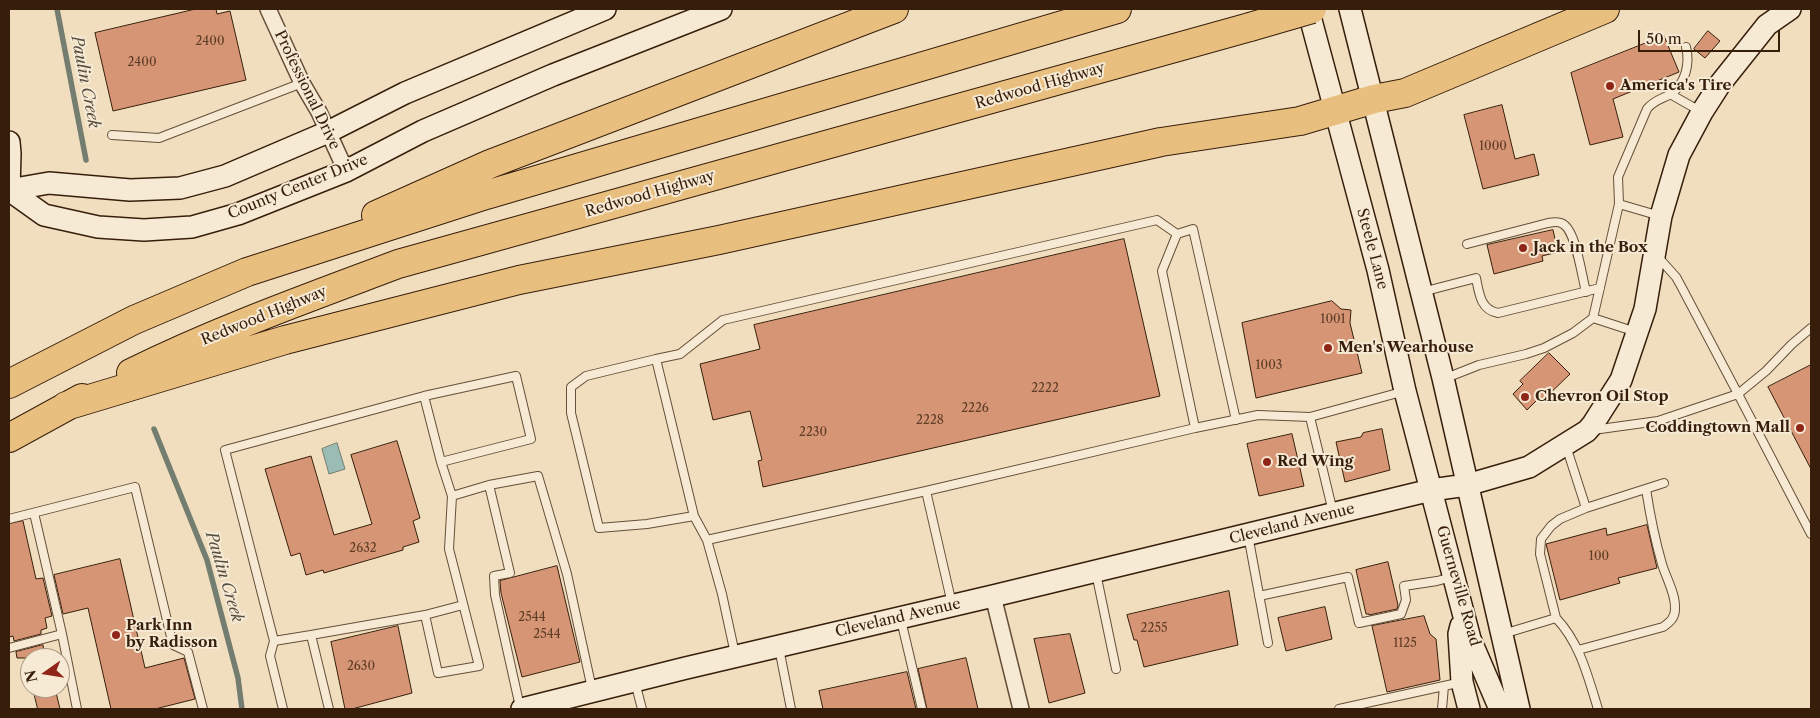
<!DOCTYPE html>
<style>
body{margin:0}
#map{position:relative;width:1820px;height:718px;overflow:hidden;background:#f1debe;font-family:"Libre Caslon Text",serif}
canvas{display:block}
.frame{position:absolute;inset:0;border:10px solid #371e0b;pointer-events:none}
.north{position:absolute;left:20px;top:648px;width:50px;height:50px;box-sizing:border-box;background:#f6ead5;border:1px solid #aa9884;border-radius:50%;rotate:257deg;font-size:14px;font-weight:700;line-height:20px;text-align:center;color:#371e0b}
.north::after{content:'';display:block;margin:auto;width:18px;height:22px;background:#8f2418;clip-path:polygon(50% 0,100% 100%,50% 72%,0 100%)}
.scale{position:absolute;left:1638px;top:30px;width:142px;height:22px;box-sizing:border-box;border:2px solid #371e0b;border-top:0;padding-left:6px;font-size:15px;line-height:18px;white-space:nowrap;color:#371e0b;-webkit-text-stroke:4px #f6ead5;paint-order:stroke}
</style>
<div id="map">
<canvas width="1820" height="718"></canvas>
<div class="frame"></div>
<div class="north">N</div>
<div class="scale">50 m</div>
</div>
<script>
const c = document.querySelector('canvas').getContext('2d');
c.lineJoin = 'round';
function paint(path, color) { c.fillStyle = color; c.fill(path, 'evenodd'); }
function stroke(path, color, width, dash) { c.strokeStyle = color; c.lineWidth = width; c.lineCap = dash ? 'butt' : 'round'; c.setLineDash(dash || []); c.stroke(path); }
function write(font, color, halo, rows, align = 'center') {
  c.font = font + ' "Libre Caslon Text",serif'; c.lineWidth = 4; c.setLineDash([]); c.textBaseline = 'middle'; c.strokeStyle = halo; c.fillStyle = color; for (const [text, x, y, turn = 0] of rows) {
    c.save(); c.translate(x, y); c.rotate((+turn || 0) * Math.PI / 180); c.textAlign = isNaN(turn) ? turn : align; if (halo) c.strokeText(text, 0, 0); c.fillText(text, 0, 0); c.restore();
  }
}
const water = new Path2D(`
 M337,443l8,26 -16,5 -7,-25z`);
const stream = new Path2D(`
 M57,9l29,151
 M154,429l53,131 31,118 4,31`);
const building = new Path2D(`
 M196,9h20l1,5 13,-3 16,69 -133,31 -18,-78z
 M1708,31l12,10 -15,17 -11,-9z
 M1664,36l15,36 -66,27 10,38 -33,8 -19,-72z
 M1502,105l13,54 19,-5 5,21 -56,14 -19,-74z
 M1553,230l5,22 -16,4 1,5 -49,13 -7,-29z
 M1124,239l36,157 -397,91 -5,-26 4,-1 -12,-49 -37,9 -13,-56 60,-15 -6,-24z
 M1332,301l9,8 10,1 -1,13 12,50 -106,25 -14,-75z
 M1549,353l21,21 -29,28 -3,-3 -11,11 -14,-16 10,-10 -3,-3z
 M1811,365v104l-43,-82z
 M1382,429l8,41 -45,12 -9,-40 25,-5 2,-4z
 M1292,434l12,52 -45,10 -12,-52z
 M397,441l23,77 -7,3 6,21 -16,5v3l-79,23 -1,-3 -17,5 -6,-22 -9,3 -26,-87 46,-13 23,79 38,-11 -21,-69z
 M23,521l13,58 7,-1 9,38 -7,2 2,10 -6,2v4l-27,7 -1,-5 -4,1v-113z
 M1647,525l10,43 -39,10 2,5 -60,17 -14,-56 60,-16 1,7z
 M120,559l25,109 39,-10 11,41 -40,10h-44l-23,-101 -25,6 -9,-39z
 M1388,562l10,43 -1,4 -28,6v-1h-3l-10,-44z
 M557,566l23,96 -58,15 -21,-84 -1,-12z
 M1229,591l9,54 -94,22 -7,-27h-3l-7,-25z
 M1325,607l7,32 -46,12 -8,-33z
 M1424,616l6,18 6,5 4,41 -53,12 -15,-66z
 M398,626l14,67 -60,16h-7l-14,-67z
 M1070,634l15,59 -36,10 -15,-64z
 M43,645l2,13h-28l-1,-6z
 M966,658l12,51h-51l-9,-40z
 M907,672l9,37h-93l-4,-18z
 M33,688h22l5,21h-22z`);
const lane = new Path2D(`
 M1670,94l30,17
 M112,135l47,3 143,-55
 M1619,204l41,12
 M1467,244l81,-21c5,-1 11,-2 15,1 13,7 19,53 23,68
 M1422,292l54,-14c3,14 4,32 22,35l102,-25
 M1593,318l43,14
 M1811,328l-19,16 -26,27 -28,23 73,140
 M656,359l24,-5 43,-34 434,-100 20,14
 M1446,378l33,-13 47,-11 18,-6 29,-15 20,-15 26,-114 -1,-27 29,-68c7,-9 15,-10 24,-15 15,-11 19,-31 15,-47
 M1195,428l-33,-157 15,-37 16,-5 43,191
 M1593,430l65,-9 80,-27 -57,-108 -5,-9 -18,-20
 M441,462l11,34
 M926,491l26,113
 M1586,508l78,-25
 M1333,512l-23,-95 95,-26
 M34,513l28,121
 M694,516l-47,8 -48,4 -28,-115v-26l15,-11 70,-17 38,157 13,24 15,54 13,60
 M9,519l126,-32 38,158 15,7 15,57
 M1248,535l20,108
 M707,540l219,-49 269,-63 63,-13 52,2
 M1096,573l20,96
 M1259,596l89,-19 11,46 42,-9 5,-14 -2,-14 33,-5 15,-4
 M463,605l-38,10 13,58 41,-7 -30,-117 3,-53 37,-11
 M1556,618l-16,-64 1,-15 10,-13 9,-7 26,-11 -20,-62
 M901,620l21,89
 M1503,634l53,-16c24,25 32,59 42,91
 M274,641l-49,-191 199,-54 92,-20 15,63 -90,23 -17,-66
 M9,648l53,-14 15,75
 M779,648l12,61
 M1578,650l85,-23c7,-5 12,-9 12,-18 1,-15 -9,-31 -13,-45 -7,-24 -12,-49 -16,-75
 M635,682l7,27
 M520,707l-25,-112 -1,-19 16,-3 -21,-88 49,-9 29,98 25,115
 M283,709l-13,-53 4,-15 37,-6
 M329,709l-18,-74 114,-20
 M1339,709l123,-27
 M1442,709l2,-23`);
const street = new Path2D(`
 M268,9l34,74 17,29 27,59
 M993,596l28,113`);
const secondary = new Path2D(`
 M1308,9l70,261 27,121 65,248 30,70
 M1350,9l93,369 76,331
 M9,142l1,11 -1,38
 M9,190l35,25 54,12 46,3 48,-3 46,-13 108,-43 77,-40 130,-56 168,-66
 M9,190l40,-7 81,7 50,-2 45,-12 103,-44 77,-39 200,-84
 M1461,626l-2,8 3,48 7,27
 M522,709l164,-41 307,-72 438,-106 36,-5 62,-18 58,-36 6,-7 28,-44 24,-71 16,-93 18,-61 23,-43 18,-28 47,-59 23,-16`);
const highway = new Path2D(`
 M376,215l114,-51 404,-155
 M131,373c87,-43 177,-75 267,-109l852,-237
 M9,384l125,-64 113,-48 239,-77 631,-186
 M66,406l219,-66 234,-60 200,-40 442,-98 139,-21 74,-22 31,-6 200,-84
 M9,438l73,-40`);
const highwayBridge = new Path2D(`
 M1250,27l62,-18`);
const markers = [
 [1610,86,5,"#8f2418"],
 [1523,248,5,"#8f2418"],
 [1328,348,5,"#8f2418"],
 [1525,397,5,"#8f2418"],
 [1800,428,5,"#8f2418"],
 [1267,462,5,"#8f2418"],
 [116,635,5,"#8f2418"]
];
const numberNames = [
 ["2400",210,42],
 ["2400",142,63],
 ["1000",1493,147],
 ["1001",1333,320],
 ["1003",1269,366],
 ["2222",1045,389],
 ["2226",975,409],
 ["2228",930,421],
 ["2230",813,433],
 ["2632",363,549],
 ["100",1599,557],
 ["2544",532,618],
 ["2255",1154,629],
 ["2544",547,635],
 ["1125",1405,644],
 ["2630",361,667]
];
const streetNames = [
 ["Redwood Highway",1040,86,-16],
 ["Professional Drive",307,90,64],
 ["County Center Drive",298,187,-22],
 ["Redwood Highway",650,194,-16],
 ["Steele Lane",1372,249,75],
 ["Redwood Highway",264,316,-22],
 ["Cleveland Avenue",1292,524,-14],
 ["Guerneville Road",1458,586,74],
 ["Cleveland Avenue",898,618,-13]
];
const poiNames = [
 ["America's Tire",1620,86],
 ["Jack in the Box",1533,248],
 ["Men's Wearhouse",1338,348],
 ["Chevron Oil Stop",1535,397],
 ["Coddingtown Mall",1790,428,"right"],
 ["Red Wing",1277,462],
 ["Park Inn",126,626],
 ["by Radisson",126,643]
];
const waterNames = [
 ["Paulin Creek",85,82,79],
 ["Paulin Creek",224,577,73]
];
paint(water, '#9bbcb4');
stroke(water, '#737d70', 1);
stroke(stream, '#737d70', 5.5);
paint(building, '#d69675');
stroke(building, '#371e0b', 1);
stroke(lane, '#664e38', 10);
stroke(street, '#664e38', 18);
stroke(secondary, '#371e0b', 24);
stroke(highway, '#371e0b', 30);
stroke(lane, '#f6ead5', 8);
stroke(street, '#f6ead5', 15);
stroke(secondary, '#f6ead5', 21);
stroke(highway, '#e8bf7f', 28);
stroke(highwayBridge, '#371e0b', 30, []);
stroke(highwayBridge, '#e8bf7f', 28);
for (const [x, y, r, color] of markers) { const dot = new Path2D(); dot.arc(x, y, r, 0, 2 * Math.PI); c.fillStyle = color; c.fill(dot); stroke(dot, '#f6ead5', 2); }
write('12px', '#5f3c26', null, numberNames);
write('15px', '#371e0b', '#f6ead5', streetNames);
write('bold 15px', '#371e0b', '#f6ead5', poiNames, 'left');
write('italic 16px', '#554d3e', '#f6ead5', waterNames);
</script>
